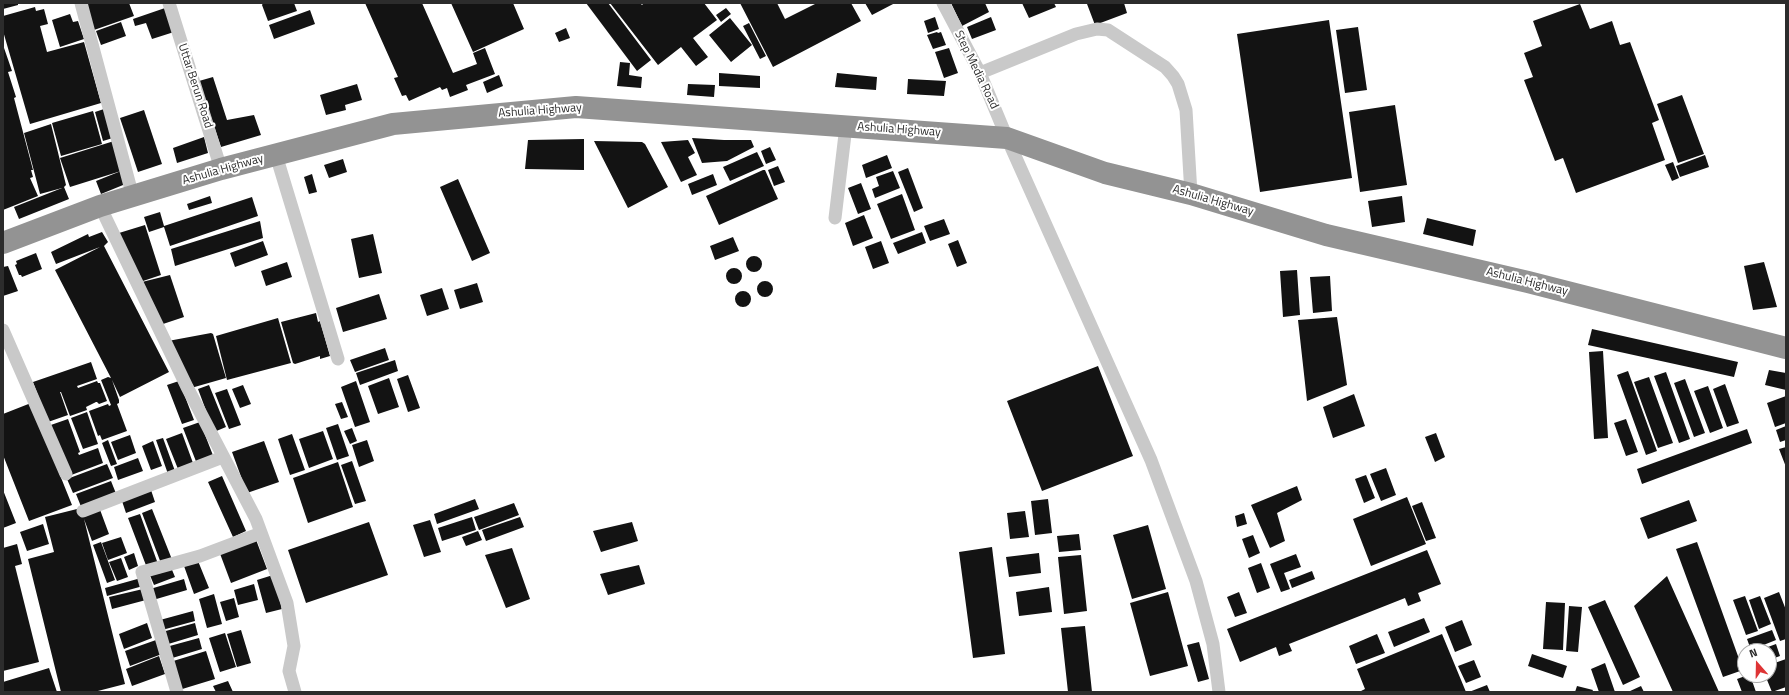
<!DOCTYPE html>
<style>
body{margin:0}
#map{position:relative;width:1789px;height:695px;overflow:hidden;background:#fff;font-family:"Titillium Web",sans-serif}
canvas{display:block}
.frame{position:absolute;inset:0;border:4px solid #2c2c2c;pointer-events:none}
.north{position:absolute;left:1737px;top:643px;width:40px;height:40px;box-sizing:border-box;background:#fff;border:1px solid #ababab;border-radius:50%;rotate:340deg;font-size:11px;font-weight:700;line-height:16px;text-align:center;color:#2c2c2c}
.north::after{content:'';display:block;margin:auto;width:14px;height:18px;background:#de3435;clip-path:polygon(50% 0,100% 100%,50% 72%,0 100%)}
</style>
<div id="map">
<canvas width="1789" height="695"></canvas>
<div class="frame"></div>
<div class="north">N</div>
</div>
<script>
const c = document.querySelector('canvas').getContext('2d');
c.lineJoin = 'round';
function paint(path, color) { c.fillStyle = color; c.fill(path, 'evenodd'); }
function stroke(path, color, width, dash) { c.strokeStyle = color; c.lineWidth = width; c.lineCap = dash ? 'butt' : 'round'; c.setLineDash(dash || []); c.stroke(path); }
function write(font, color, halo, rows, align = 'center') {
  c.font = font + ' "Titillium Web",sans-serif'; c.lineWidth = 4; c.setLineDash([]); c.textBaseline = 'middle'; c.strokeStyle = halo; c.fillStyle = color; for (const [text, x, y, turn = 0] of rows) {
    c.save(); c.translate(x, y); c.rotate((+turn || 0) * Math.PI / 180); c.textAlign = isNaN(turn) ? turn : align; if (halo) c.strokeText(text, 0, 0); c.fillText(text, 0, 0); c.restore();
  }
}
const building = new Path2D(`
 M3,3h15v2l-15,4z
 M85,3h44l5,13 -40,14z
 M263,3h31l3,8 -29,10 -6,-16z
 M365,3h57l31,70 24,-9 -4,-11 12,-5 10,26 -29,11 2,5 -18,7 -3,-9 -5,2 -2,-3 -31,14 -3,-6 -4,1 -8,-18 4,-1z
 M451,3h62l11,26 -51,23z
 M586,3h22l43,57 -14,11z
 M610,3h30l2,2 2,-2h60l13,17 -24,18 15,19 -12,9 -15,-19 -23,18z
 M740,3h37l8,16 32,-16h34l10,18 -88,46z
 M865,3h30l-23,12z
 M951,3h34l4,9 -27,14z
 M1022,3h32l2,4 -27,11z
 M1089,3h35l3,10 -32,12 -8,-21z
 M1580,4l10,25 22,-8 8,24 10,-3 29,78 -7,3 13,37 -89,33 -13,-35 -8,3 -31,-81 9,-3 -9,-24 18,-7 -9,-25z
 M35,7l1,4 8,-2 4,15 -8,2 7,26 37,-10 17,61 -71,21 -27,-93v-15z
 M165,8l9,24 -22,7 -6,-16 -11,3 -2,-7z
 M726,8l5,6 -10,8 -5,-7z
 M310,10l5,14 -41,15 -5,-14z
 M70,14l3,8 5,-1 6,18 -24,8 -8,-27z
 M935,17l4,12 -11,4 -4,-12z
 M991,17l5,13 -24,9 -5,-12z
 M730,18l22,27 -21,17 -22,-27z
 M1329,20l23,158 -92,14 -23,-158z
 M121,22l5,14 -25,9 -5,-14z
 M749,23l17,33 -6,3 -17,-33z
 M1358,27l9,63 -22,3 -9,-63z
 M566,28l4,10 -11,4 -4,-9z
 M937,32l1,1 3,-1 5,13 -13,4 -6,-14z
 M3,45l9,26 -4,1 8,25 -2,1 19,72h-2l2,7 -3,1 8,18 -35,14z
 M949,48l9,25 -14,5 -9,-26z
 M620,62l10,1 -1,12 13,2 -1,11 -24,-2z
 M719,73l41,3v12l-41,-2z
 M837,73l40,4 -1,13 -41,-3z
 M499,75l4,11 -16,7 -4,-11z
 M213,77l14,43 27,-5 7,20 -40,12 -22,-66z
 M908,79l38,2 -2,15 -37,-2z
 M357,84l5,16 -17,5 1,5 -20,5 -6,-20z
 M688,84l27,1 -1,12 -27,-2z
 M1682,95l22,59 -26,9 -21,-59z
 M1395,105l12,80 -47,7 -11,-80z
 M107,108l9,29 -13,4 -8,-29z
 M144,110l18,54 -24,8 -18,-54z
 M93,111l9,33 -41,12 -9,-33z
 M51,124l15,61 -2,2 5,12 -50,20 -5,-12 48,-19 -22,6 -16,-61z
 M204,137l4,16 -31,10 -4,-15z
 M692,138l32,2h27l3,7 -27,14 -25,2z
 M584,139v31l-59,-1 3,-29z
 M688,140l7,13 -7,4 9,18 -16,7 -20,-40z
 M114,141l14,42 -27,11 -5,-13 25,-10 -51,16 -10,-29z
 M594,141l48,1 3,2 23,43 -40,21z
 M770,147l6,13 -10,4 -5,-13z
 M757,152l7,14 -34,15 -7,-14z
 M887,155l5,13 -26,10 -4,-13z
 M1705,155l4,12 -29,10 -4,-11z
 M343,159l4,13 -18,6 -5,-13z
 M1673,162l6,16 -7,3 -7,-16z
 M778,166l7,16 -11,4 -6,-16z
 M908,168l15,40 -9,4 -16,-40z
 M763,170h2l13,29 -59,26 -13,-29z
 M893,171l7,17 -25,10 -3,-9 7,-3 -3,-9z
 M312,174l5,18 -8,2 -5,-17z
 M713,174l4,11 -25,10 -4,-11z
 M458,179l32,74 -18,8 -32,-74z
 M861,183l10,26 -13,5 -10,-26z
 M902,194l13,36 -24,9 -14,-35z
 M210,196l2,7 -23,7 -2,-6z
 M1402,196l3,26 -33,5 -4,-26z
 M252,197l6,19 -88,30 -6,-19 -15,5 -5,-15 16,-5 4,14z
 M864,215l9,23 -20,8 -8,-23z
 M1427,218l49,12 -3,16 -50,-12z
 M944,219l6,15 -20,7 -6,-15z
 M260,221l3,17 -88,28 -4,-17z
 M145,225l16,50 -21,7 -21,-49z
 M102,232l6,10 -4,4 65,126 -49,25 -8,-17 7,20v3l-2,1 10,27 -25,9 -2,-5 -2,1 -9,-25 19,-7 1,2 2,-1 -10,-25 7,-3 3,1 -56,-108 45,-23 -44,17 -5,-12 37,-18 1,3z
 M922,232l4,11 -28,11 -5,-11z
 M373,234l9,39 -23,5 -8,-39z
 M733,237l6,14 -24,9 -5,-14z
 M958,240l9,23 -10,4 -9,-23z
 M263,241l5,14 -33,12 -5,-14z
 M881,241l8,22 -16,6 -8,-22z
 M36,253l6,16 -20,8 -1,-2h-2l-4,-10 2,-1 -1,-3z
 M746 264a8 8 0 1 1 16 0a8 8 0 1 1-16 0Z
 M287,262l5,15 -26,9 -5,-15z
 M1764,262l13,45 -24,3 -9,-44z
 M8,266l10,25 -15,5v-29z
 M726 276a8 8 0 1 1 16 0a8 8 0 1 1-16 0Z
 M1297,270l3,45 -17,2 -3,-46z
 M170,275l14,42 -24,8 -18,-43z
 M1330,276l2,35 -19,2 -3,-36z
 M757 289a8 8 0 1 1 16 0a8 8 0 1 1-16 0Z
 M477,283l6,19 -23,7 -6,-19z
 M442,288l7,21 -22,7 -7,-21z
 M735 299a8 8 0 1 1 16 0a8 8 0 1 1-16 0Z
 M379,294l8,25 -44,13 -7,-24z
 M316,313l2,9 2,-1 10,35 -10,3v-3l-25,8 -2,-1 -12,-41z
 M1337,317l10,68 -40,16 -9,-81z
 M278,318l13,45 -64,17 -11,-44z
 M1592,329l146,33 -4,15 -146,-32z
 M211,333l2,1 13,44 -35,10 -23,-47z
 M385,348l4,12 -34,12 -5,-12z
 M1603,351l5,87 -14,1 -5,-87z
 M395,360l3,11 -38,14 -4,-12z
 M91,362l6,17 -20,7 1,2 19,-7 1,2h2l7,18 -8,3 -2,-2h-1l-10,5 1,3 -17,6 -9,-24h-1l8,23 -20,7 -15,-40z
 M1098,366l35,90 -91,35 -35,-90z
 M1769,370l17,3v17l-21,-5z
 M1628,371l29,80 -11,4 -29,-80z
 M1666,372l24,67 -11,4 -25,-67z
 M408,375l12,33 -12,4 -11,-33z
 M1649,377l24,66 -15,5 -24,-66z
 M389,378l10,29 -21,7 -10,-28z
 M1685,379l20,54 -11,4 -20,-54z
 M179,381l15,39 -12,4 -15,-39z
 M356,381l14,41 -15,5 -14,-40z
 M1725,384l14,39 -12,4 -14,-38z
 M209,385l17,42 -12,5 -16,-43z
 M243,385l8,19 -11,4 -8,-19z
 M1708,386l15,42 -13,5 -16,-42z
 M227,389l14,36 -12,4 -14,-36z
 M1354,394l11,32 -32,12 -10,-31z
 M1786,396v27l-11,4 -8,-24z
 M342,402l6,15 -7,2 -6,-15z
 M31,403l41,102 -43,16 -26,-66v-41z
 M87,412l11,32 -15,5 -12,-31z
 M68,419l12,33 -2,1 1,2 19,-7 5,15 -37,14 -18,-51z
 M1626,419l12,33 -12,4 -12,-33z
 M200,422l14,36 -17,6 -14,-36z
 M338,424l11,32 -12,4 -11,-32z
 M1786,426v14l-6,2 -4,-12z
 M352,428l5,13 -7,3 -6,-13z
 M1747,429l5,14 -110,41 -5,-15z
 M323,431l10,28 -24,9 -10,-29z
 M182,433l11,30 -15,6 -12,-30z
 M1436,433l9,24 -10,5 -10,-25z
 M292,434l13,36 -15,5 -12,-36z
 M130,435l6,18 -18,7 -7,-18z
 M163,438l12,33 -7,3 -12,-34z
 M108,440l9,24 -6,2 -9,-23z
 M367,440l7,21 -15,6 -7,-22z
 M153,441l9,25 -11,4 -9,-24z
 M264,441l15,41 -32,11 -15,-41z
 M1786,447v20l-7,-18z
 M138,458l5,13 -25,9 -4,-13z
 M352,461l14,40 -11,3 -14,-39z
 M338,462l15,45 -45,16 -15,-45z
 M107,464l6,14 -40,15 -6,-14z
 M1386,468l10,27 -15,6 -11,-27z
 M1366,475l9,23 -11,5 -9,-24z
 M222,476l24,55 -13,6 -25,-55z
 M111,481l6,15 -35,13 -6,-15z
 M1297,486l5,14 -25,13 8,28 -15,7 -19,-43z
 M150,487l5,15 -29,11 -5,-15z
 M3,490l13,33 -13,5z
 M1407,497l19,47 -55,22 -18,-47z
 M475,499l4,10 -42,15 -3,-10z
 M1048,499l4,34 -17,2 -4,-34z
 M1689,500l8,21 -49,18 -8,-21z
 M1422,502l14,36 -10,3 -14,-35z
 M514,503l5,12 -40,15 -5,-13z
 M99,507l10,27 -17,7 -8,-22 41,165 -31,8h-33l-33,-133 26,-7 -9,-35 36,-9z
 M152,509l21,53 -11,4 -20,-53z
 M1025,511l4,26 -19,2 -3,-26z
 M1244,513l3,11 -10,3 -2,-11z
 M140,514l18,50 -11,4 -19,-50z
 M472,517l4,13 -34,11 -4,-13z
 M520,517l4,10 -38,14 -4,-11z
 M430,520l11,32 -17,5 -11,-32z
 M369,522l19,53 -82,28 -18,-53z
 M632,522l6,19 -37,11 -8,-21z
 M43,524l6,20 -22,7 -7,-19z
 M1148,525l18,64 -34,10 -19,-64z
 M478,531l4,9 -16,6 -4,-9z
 M1079,534l2,16 -22,2 -2,-16z
 M1253,535l7,18 -11,5 -7,-19z
 M121,537l6,16 -19,7 -6,-17z
 M255,537l12,32 -36,14 -12,-32z
 M101,542l14,38 -8,3 -14,-38z
 M1697,542l46,128 -20,7 -47,-128z
 M17,544l5,20 -7,2 24,96 -36,9v-123z
 M992,547l13,107 -32,4 -14,-106z
 M512,548l18,51 -24,9 -21,-53z
 M1427,550l14,34 -23,9 3,8 -13,5 -3,-8 -116,46 3,7 -13,5 -3,-9 -36,15 -13,-33z
 M134,553l4,13 -9,4 -5,-13z
 M1039,553l2,20 -32,4 -3,-20z
 M1296,554l5,13 -17,6 6,16 -9,3 -11,-28z
 M1081,555l6,56 -23,3 -6,-57z
 M121,558l7,19 -11,4 -8,-19z
 M198,561l11,27 -15,6 -10,-28z
 M1261,563l9,25 -13,5 -9,-25z
 M170,565l5,12 -21,8 -5,-12z
 M639,565l6,19 -37,11 -8,-21z
 M1312,571l3,8 -23,9 -3,-8z
 M273,575l9,34 -16,4 -9,-33z
 M1667,576l52,116h-46l-39,-86z
 M141,578l2,8 -36,10 -2,-8z
 M184,579l3,11 -34,10 -3,-11z
 M254,584l4,16 -20,5 -4,-15z
 M1049,587l3,25 -33,4 -3,-24z
 M143,589l3,11 -34,9 -3,-12z
 M1168,592l20,74 -38,10 -20,-73z
 M1239,592l8,21 -12,4 -8,-20z
 M1779,592l7,18v29l-6,2 -16,-43z
 M214,594l8,30 -15,4 -8,-29z
 M1745,596l13,35 -12,4 -13,-35z
 M1760,596l11,28 -12,5 -10,-29z
 M234,598l5,19 -13,4 -6,-19z
 M1605,600l35,77 -17,8 -35,-78z
 M1546,602l19,1 -2,47 -20,-1z
 M1569,606l13,1 -4,45 -12,-1z
 M193,611l2,10 -33,9 -2,-10z
 M1424,618l6,14 -36,15 -6,-15z
 M1462,620l10,25 -17,7 -10,-25z
 M147,623l5,15 -28,11 -5,-15z
 M195,623l3,12 -33,10 -3,-13z
 M1085,626l7,66h-24l-7,-64z
 M241,630l10,33 -14,4 -10,-33z
 M1772,630l4,10 -25,10 -4,-11z
 M225,633l11,34 -16,5 -11,-34z
 M1377,634l8,19 -29,11 -7,-18z
 M1442,634l24,58h-107l6,-3 -8,-20z
 M199,638l3,11 -33,10 -3,-12z
 M156,640l6,14 -32,12 -5,-15z
 M1199,642l10,37 -11,3 -11,-37z
 M1776,644l4,12 -11,4v-9h-12z
 M206,651l9,28 -36,11 -9,-28z
 M1532,654l35,12 -4,12 -35,-12z
 M159,656l6,18 -33,12 -6,-17z
 M1786,659v28l-14,5 -7,-17h4v-10z
 M1474,660l7,17 -15,6 -8,-17z
 M1605,663l10,29h-16l-8,-23z
 M49,668l8,24h-54v-10z
 M1748,675h2l6,17h-14l-5,-13z
 M228,681l5,11h-17l-3,-6z
 M1487,685l3,7h-21z
 M1577,686l16,4 -1,2h-17z
 M1641,686l3,6h-16z`);
const street = new Path2D(`
 M81,3l52,194
 M169,3l52,166
 M943,3l37,70 27,65 144,322 45,121 17,63 6,48
 M980,73l96,-39 21,-5 11,1 57,37 8,9 5,8 8,26 5,84
 M276,155l62,204
 M100,206l87,181 69,132 31,84 7,43 -5,25 6,21
 M835,218l11,-92
 M3,330l63,144
 M83,511l140,-54
 M177,692l-35,-120 58,-16 61,-23`);
const highway = new Path2D(`
 M3,243l97,-37 121,-37 172,-45 183,-17 431,31 98,35 86,21 135,41 202,47 258,66`);
const streetNames = [
 ["Step Media Road",976,70,64],
 ["Uttar Berun Road",195,86,72],
 ["Ashulia Highway",540,111,-4],
 ["Ashulia Highway",899,130,4],
 ["Ashulia Highway",223,170,-16],
 ["Ashulia Highway",1213,201,16],
 ["Ashulia Highway",1527,282,14]
];
paint(building, '#131313');
stroke(street, '#c9c9c9', 13);
stroke(highway, '#939393', 22);
write('12px', '#2c2c2c', '#fff', streetNames);
</script>
